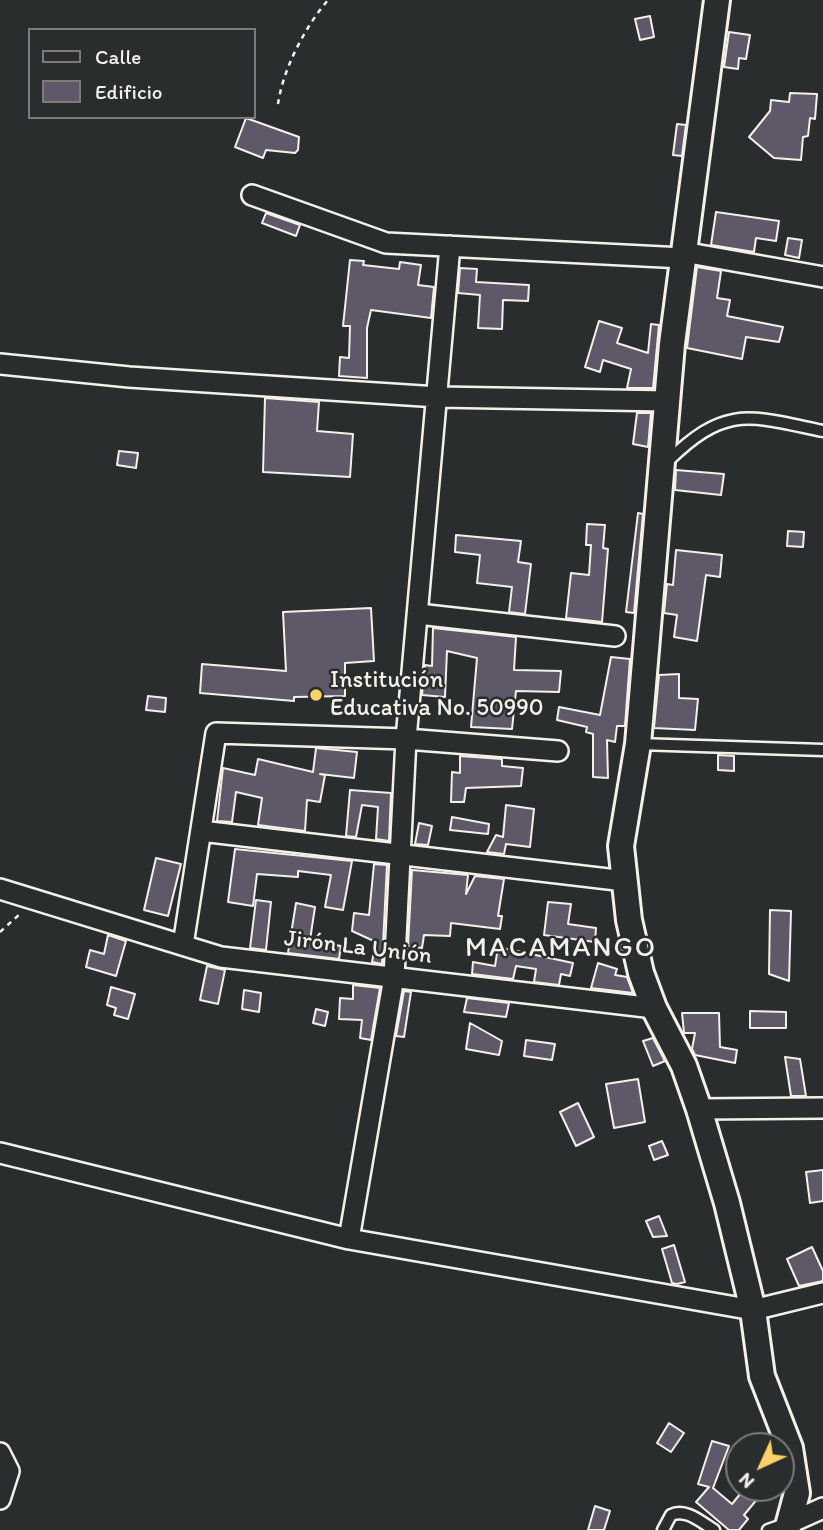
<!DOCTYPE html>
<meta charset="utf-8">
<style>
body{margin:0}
#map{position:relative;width:823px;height:1530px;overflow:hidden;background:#2a2d2e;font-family:Itim,sans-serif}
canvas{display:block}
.legend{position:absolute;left:28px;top:28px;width:228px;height:91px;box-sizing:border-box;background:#2a2d2e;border:2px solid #7b7b78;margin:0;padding:9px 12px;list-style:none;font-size:21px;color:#f4f1e8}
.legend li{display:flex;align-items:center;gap:14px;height:35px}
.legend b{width:35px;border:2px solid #7b7b78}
.north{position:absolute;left:725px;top:1432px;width:70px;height:70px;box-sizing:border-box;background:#2a2d2e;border:2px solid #7b7b78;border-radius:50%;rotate:225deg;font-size:19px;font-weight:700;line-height:28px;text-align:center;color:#f4f1e8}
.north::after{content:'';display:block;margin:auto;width:24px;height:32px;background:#ffd166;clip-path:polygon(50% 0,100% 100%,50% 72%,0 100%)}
</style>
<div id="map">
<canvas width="823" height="1530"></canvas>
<ul class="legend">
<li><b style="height:9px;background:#2a2d2e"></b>Calle</li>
<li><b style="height:19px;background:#5e5868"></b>Edificio</li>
</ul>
<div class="north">N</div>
</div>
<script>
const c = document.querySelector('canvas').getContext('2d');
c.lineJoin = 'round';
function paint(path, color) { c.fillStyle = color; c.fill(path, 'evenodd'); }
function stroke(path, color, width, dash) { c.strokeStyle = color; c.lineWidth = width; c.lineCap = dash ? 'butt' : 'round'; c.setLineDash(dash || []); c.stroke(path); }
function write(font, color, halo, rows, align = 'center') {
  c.font = font + ' Itim,sans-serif'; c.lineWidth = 5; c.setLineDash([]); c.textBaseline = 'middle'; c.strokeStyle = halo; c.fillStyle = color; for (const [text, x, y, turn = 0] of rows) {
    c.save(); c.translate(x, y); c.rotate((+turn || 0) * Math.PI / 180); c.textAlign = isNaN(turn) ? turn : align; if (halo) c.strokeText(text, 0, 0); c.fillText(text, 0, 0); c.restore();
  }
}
const building = new Path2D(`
 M650,16l4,21 -14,3 -5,-21z
 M729,32l21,3 -4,24 -7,-1 -1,11 -14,-2z
 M790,93l27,1 -2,25 -5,-1 -2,18 -5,1 -2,23 -27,-2 -25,-21 21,-26 1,-11 18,2z
 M246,118l53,19 -1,13 -3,3 -29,-3 -3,8 -28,-11z
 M677,124l9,1 -4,31 -9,-1z
 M716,212l63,9 -3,20 -20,-3 -2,14 -43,-7z
 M266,213l34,12 -4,11 -34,-13z
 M788,238l14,2 -3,18 -14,-3z
 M350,260l14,1 -1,4 36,4 1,-7 21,3 -3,20 16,2 -3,31 -60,-8 -4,18v50l-28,-2 1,-19 9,1 1,-32h-7z
 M697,267l24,4 -4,27 13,2 -3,16 56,11 -4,15 -33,-5 -4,22 -55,-11z
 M460,268l17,1 -1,13 53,3 -1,16 -25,-1 -1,29 -24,-1 2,-33 -22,-2z
 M599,321l23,7 -5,15 31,10 3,-29 8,1 -6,63h-26l4,-19 -28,-9 -3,12 -15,-5z
 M265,398l54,4 -2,29 36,3 -3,43 -87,-5z
 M637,413h14l-3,34 -15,-3z
 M119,451l19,2 -2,15 -19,-3z
 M676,470l48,4 -3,21 -46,-5z
 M638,513l5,1 -9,99 -8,-1z
 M587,524l18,1 -2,23 5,1 -6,73 -36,-4 5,-45 18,2 2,-30h-5z
 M788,531l16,1 -1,15 -16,-1z
 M456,535l65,6 -3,21 13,2 -6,50 -16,-2 3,-25 -35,-4 3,-28 -25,-3z
 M676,550l46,5 -2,22 -14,-2 -9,66 -23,-4 3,-22 -13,-2 3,-29 6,1z
 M371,608l3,53 -29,2v33l-51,1v4l-94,-8 2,-29 84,7 -3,-59z
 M433,628l83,9 -2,33 47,1 -2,21 -43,-1 -4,38 -41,-2 6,-69 -30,-7 -2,46 -23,-2 3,-30 7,1z
 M611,657l19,2 -5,67h-8l-2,16 -8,-2 1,38 -15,-1v-43l-7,-2 1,-5 -30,-7 2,-13 41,8z
 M679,674v24l19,1 -3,31 -41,-2 5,-53z
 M148,696l18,2 -1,14 -19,-2z
 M316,748l41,4 -3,26 -34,-4 5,1 -5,27 -13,-2 -2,31 -47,-6 4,-27 -26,-6 -4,30 -15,-1 6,-53 32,7 3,-16 55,13z
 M718,755l16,1v15l-16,-1z
 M460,756l42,3v7l21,2 -2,18 -55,2 -2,14h-13l1,-30 8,1z
 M350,790l41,3 -2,48 -13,-2 2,-32 -16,-2 -6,32 -10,-1z
 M506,805l28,4 -4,38 -24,-3 -2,10 -17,-2 9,-17 7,2z
 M452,817l37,7 -1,10 -38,-4z
 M419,823l13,3 -4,19 -13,-1z
 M235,849l117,12 -9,49 -18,-3 6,-32 -33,-4v6l-41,-3 -4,32 -25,-4z
 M156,858l25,6 -13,52 -24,-6z
 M374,864l13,1 -5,99 -10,-2 4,-20 -24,-11 2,-18 15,2z
 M412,870l56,5 -2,19 9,-18 29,3 -6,37h4l-2,13 -49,-6 -1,13 -26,-1 -2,13 -14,-2z
 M256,900l15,2 -5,48 -16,-2z
 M548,902l23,2 -3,20 28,4 -1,14 -51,-7z
 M296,903l19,4 -5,33 31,6 -2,13 -51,-6z
 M770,910l21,1 -2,70 -20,-7z
 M108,935l18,6 -10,35 -30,-9 4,-17 14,4z
 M498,947l75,16 -3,13 -9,-2 -2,11 -25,-3 2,-13 -20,-3 -3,13 -41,-5 1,-12 22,4z
 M598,963l19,6 -2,6 12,2 6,16 -42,-5z
 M207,966l18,4 -7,34 -18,-4z
 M353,985l27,3 -9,52 -11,-2 2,-18 -23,-1 1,-21 13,1z
 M111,987l24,7 -7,25 -14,-4 2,-7 -9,-3z
 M244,990l17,3 -2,19 -17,-3z
 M404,991l7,1 -7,45 -8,-1z
 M467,998l42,5 -3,14 -42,-5z
 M316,1009l12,3 -3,14 -12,-3z
 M750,1011l36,1v16h-36z
 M682,1013h37l1,34 17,3 -2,13 -40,-8 -3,-6 3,-16h-11z
 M470,1023l32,18 -3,14 -33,-6z
 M653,1038l12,23 -12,5 -10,-25z
 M526,1040l29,4 -3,16 -28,-4z
 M785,1057l15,2 6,37h-15z
 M638,1079l7,43 -31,6 -8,-44z
 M578,1103l16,34 -18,9 -16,-34z
 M662,1141l6,14 -14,5 -5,-14z
 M823,1170v31l-13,2 -4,-31z
 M659,1216l8,20 -14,1 -7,-16z
 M674,1245l11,37 -8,2 -5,-1 -10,-34z
 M812,1247l11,24v10l-24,5 -12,-27z
 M669,1423l15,10 -13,19 -14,-9z
 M712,1441l17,5 -16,42 19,16 13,-16 14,9 -15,18 4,4 -9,11h-10l-33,-28 13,-15 -11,-3z
 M595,1506l15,5 -6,19h-16z`);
const path = new Path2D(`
 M278,104c5,-35 27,-77 50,-104
 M0,932l21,-19`);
const service = new Path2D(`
 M668,461c58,-57 82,-45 155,-30
 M638,744l185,6
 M663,1530l8,-15c15,-7 30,7 43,15
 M768,1530l20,-7`);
const minor = new Path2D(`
 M252,195l134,48 297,15
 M683,252l140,25
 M0,364l129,13 309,20 229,4
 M418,614l197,22
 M201,831l424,50
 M0,889l221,68 433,51
 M183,945l33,-212 190,6 152,12
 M699,1109l124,-1
 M0,1153l349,86 404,71 70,-17
 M349,1239l45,-262 12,-238 44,-493
 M0,1453l9,18 -9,28
 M792,1522l31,-14`);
const tertiary = new Path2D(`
 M717,0l-45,344 -34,400 -17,102 8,74 12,53 13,35 30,58 15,43 28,94 26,107 9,66 28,72 7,45 -10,37`);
const markers = [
 [316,695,7,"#ffd166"]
];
const poiNames = [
 ["Institución",330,681],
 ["Educativa No. 50990",330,709]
];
const streetNames = [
 ["Jirón La Unión",358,948,7]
];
const quarterNames = [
 ["MACAMANGO",561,949]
];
paint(building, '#5e5868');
stroke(building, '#f4f1e8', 2);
stroke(service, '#f4f1e8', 15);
stroke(minor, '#f4f1e8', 24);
stroke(tertiary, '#f4f1e8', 30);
stroke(path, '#f4f1e8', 2.5, [5, 5]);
stroke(service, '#2a2d2e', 10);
stroke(minor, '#2a2d2e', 19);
stroke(tertiary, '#2a2d2e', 24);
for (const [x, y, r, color] of markers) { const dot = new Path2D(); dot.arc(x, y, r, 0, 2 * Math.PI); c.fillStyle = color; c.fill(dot); stroke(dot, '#2a2d2e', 2.5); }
write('24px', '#f4f1e8', '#2a2d2e', poiNames, 'left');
write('24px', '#f4f1e8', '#2a2d2e', streetNames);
c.letterSpacing = '2px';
write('28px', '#f4f1e8', '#2a2d2e', quarterNames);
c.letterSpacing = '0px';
</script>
